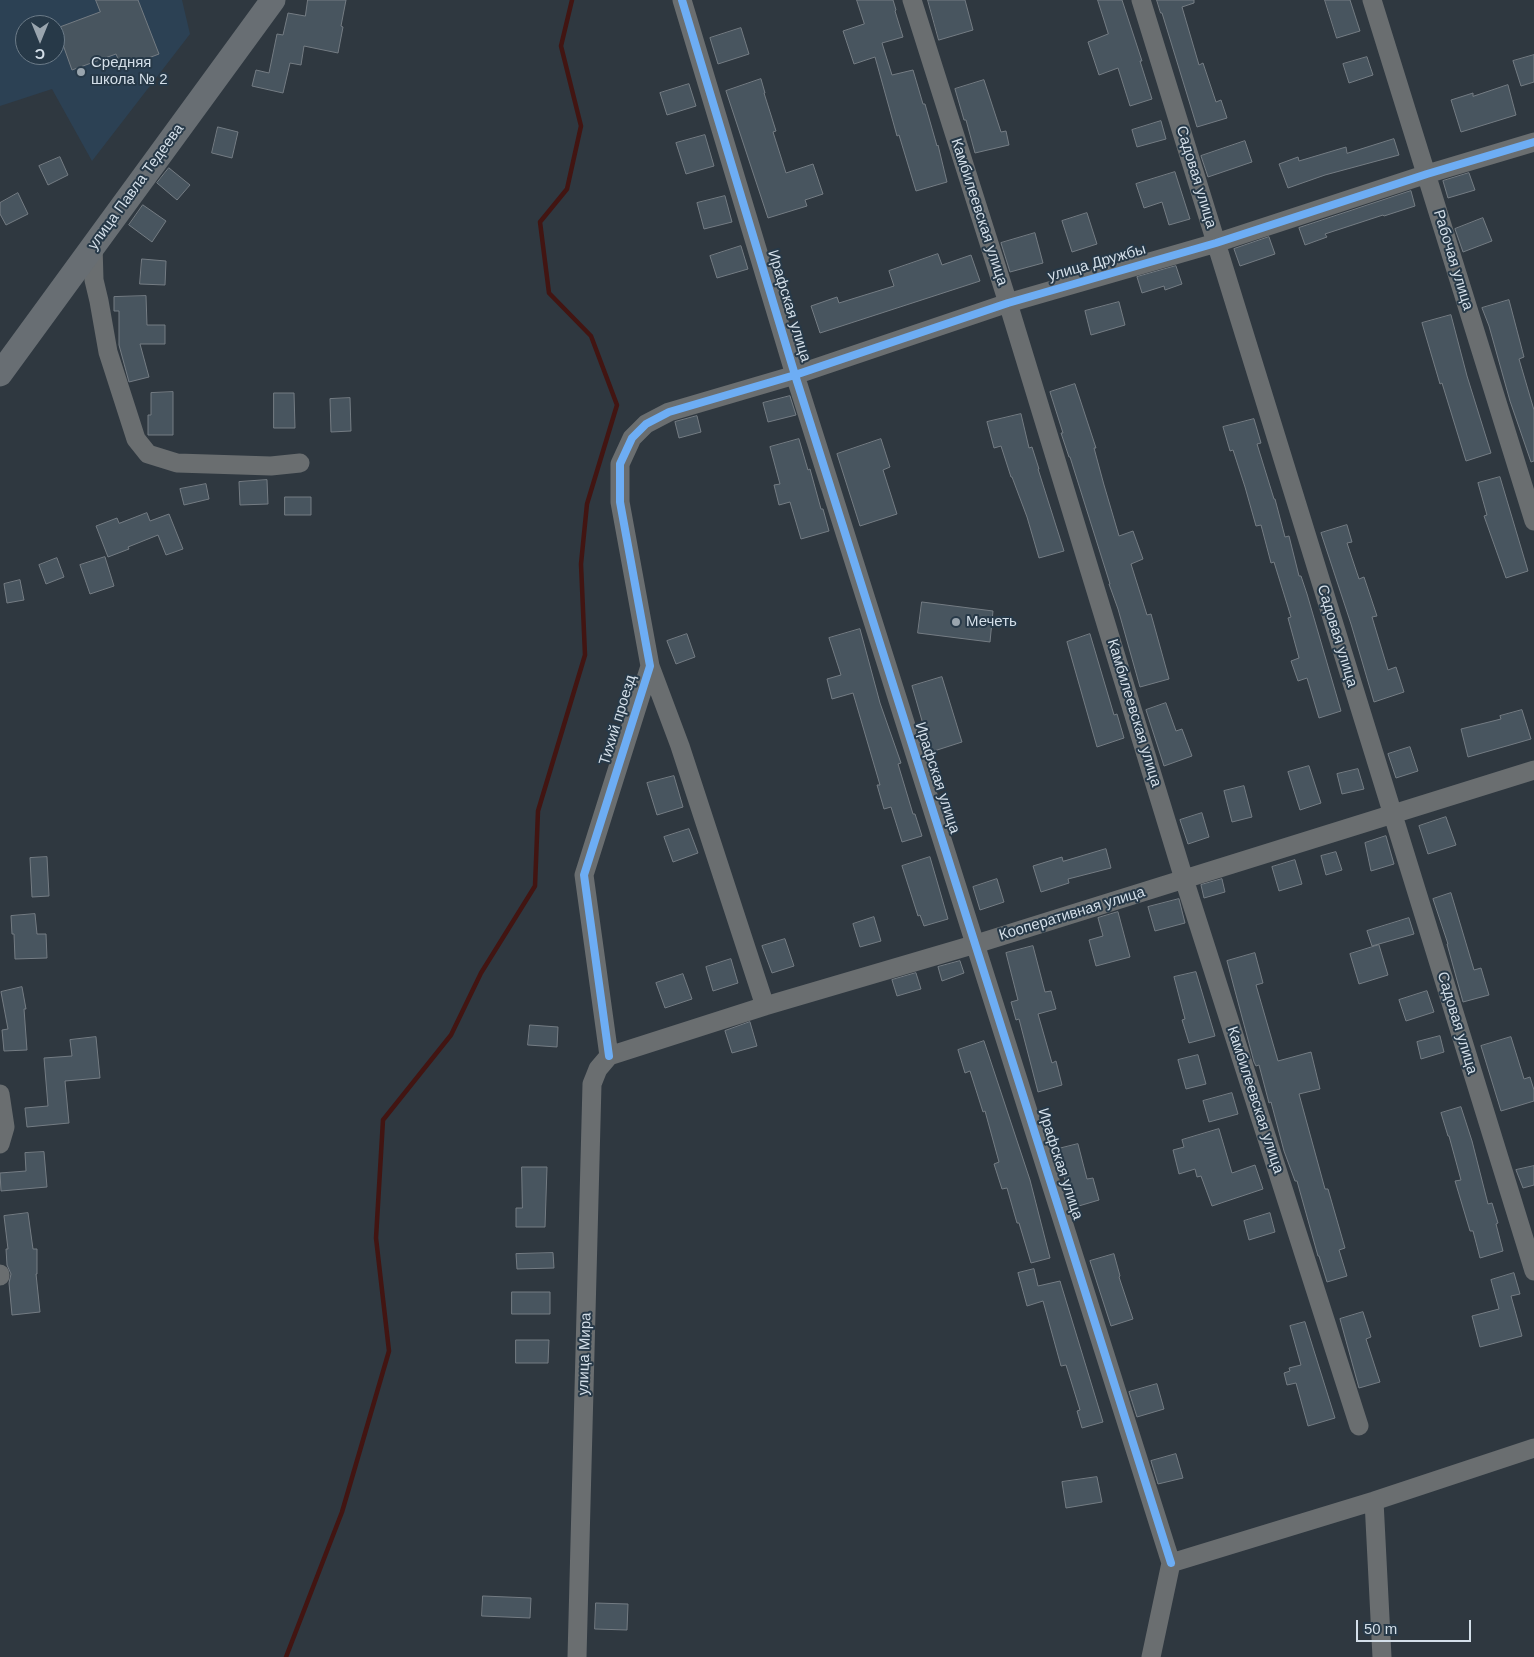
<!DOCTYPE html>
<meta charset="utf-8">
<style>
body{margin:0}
#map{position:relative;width:1534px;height:1657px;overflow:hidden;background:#2f3840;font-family:Helvetica,sans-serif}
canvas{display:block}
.north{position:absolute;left:15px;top:15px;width:50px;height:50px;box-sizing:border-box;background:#273948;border:1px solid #6c7b88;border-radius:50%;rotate:180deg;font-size:14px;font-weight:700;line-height:20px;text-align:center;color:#d4dfe9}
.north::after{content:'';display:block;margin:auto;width:18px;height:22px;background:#9aa5ae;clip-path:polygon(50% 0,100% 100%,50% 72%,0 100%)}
.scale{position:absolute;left:1356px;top:1620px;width:115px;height:22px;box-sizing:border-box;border:2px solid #d4dfe9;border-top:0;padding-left:6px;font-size:15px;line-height:18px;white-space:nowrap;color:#d4dfe9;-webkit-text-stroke:4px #273948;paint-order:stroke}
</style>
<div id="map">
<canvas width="1534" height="1657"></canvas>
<div class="north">С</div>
<div class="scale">50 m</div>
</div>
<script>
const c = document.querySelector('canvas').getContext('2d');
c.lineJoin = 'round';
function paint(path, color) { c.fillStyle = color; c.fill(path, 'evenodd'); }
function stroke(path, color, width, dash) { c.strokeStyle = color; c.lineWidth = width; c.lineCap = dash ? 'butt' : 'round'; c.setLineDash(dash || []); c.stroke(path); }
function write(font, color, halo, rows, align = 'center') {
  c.font = font + ' Helvetica,sans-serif'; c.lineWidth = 4; c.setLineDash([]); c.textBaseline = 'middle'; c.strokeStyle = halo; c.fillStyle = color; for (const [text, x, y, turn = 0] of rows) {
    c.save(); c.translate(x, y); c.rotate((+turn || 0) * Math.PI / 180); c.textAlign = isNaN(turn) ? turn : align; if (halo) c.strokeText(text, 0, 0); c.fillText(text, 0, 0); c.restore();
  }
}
const built = new Path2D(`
 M0,0h182l8,34 -98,127 -40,-72 -52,17zM25,25h30v30h-30z`);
const stream = new Path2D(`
 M286,1657l56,-145 47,-161 -13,-113 7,-118 68,-85 30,-62 54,-87 3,-75 47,-156 -4,-91 6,-60 30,-99 -26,-69 -42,-43 -9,-71 27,-33 14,-63 -20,-80 11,-46`);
const building = new Path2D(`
 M96,0h42l21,54 -37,14 -6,-14 -44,16 -15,-42 43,-16z
 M308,0h38l-5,26 2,1 -5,26 -34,-7 -3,19 -11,-2 -7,30 -31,-7 4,-16 13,3 8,-39 6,1 5,-22 17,3z
 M857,0h36l3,10 -1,1 8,26 -21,6 10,32 21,-5 10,34h2l12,42 1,-1 9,37 -31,9 -17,-56 -2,1 -22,-79 -21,7 -11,-33 21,-7z
 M928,0h37l8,30 -34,10z
 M1098,0h24l20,61h-2l12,38 -22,7 -12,-38 -19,7 -11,-33 20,-8z
 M1157,0h37v3l-12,4 17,58 4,-2 13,39 5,-2 6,18 -30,9 -35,-114h-1z
 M1325,0h25l10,31 -23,7z
 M741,28l8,26 -31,10 -8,-26z
 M1534,55v27l-13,4 -8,-25z
 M1367,57l6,18 -24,8 -6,-19z
 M761,79l4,14h-1l12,38 -3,1 13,41 27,-9 10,30 -18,6 2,6 -39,12 -42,-127z
 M984,80l17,52 5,-1 3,14 -34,8 -9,-33h-2l-9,-31z
 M689,84l7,22 -29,9 -7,-22z
 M1508,85l8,30 -55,17 -10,-32 22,-7v3z
 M1161,121l5,18 -29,8 -5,-17z
 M218,127l20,5 -6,26 -20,-5z
 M705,135l9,31 -28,8 -10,-31z
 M1394,139l5,16 -74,20 -37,13 -9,-24 19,-7 1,4 47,-14 1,6z
 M1245,141l7,21 -44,15 -7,-21z
 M60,157l8,18 -20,10 -9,-19z
 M169,168l21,17 -13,15 -20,-17z
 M1175,172l15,47 -21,6 -7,-23 -18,6 -8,-24z
 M1469,173l6,17 -27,8 -5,-17z
 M1411,191l4,15 -31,10 -1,-1 -58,19 2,3 -22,8 -6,-17z
 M18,193l10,21 -22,11 -6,-11v-11z
 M725,196l7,26 -28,7 -7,-26z
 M143,205l23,16 -14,21 -23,-17z
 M1087,213l10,31 -25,8 -10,-31z
 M1483,218l9,23 -29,11 -8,-23z
 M1035,233l8,30 -33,9 -9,-29z
 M1269,237l6,17 -35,12 -6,-17z
 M741,246l7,23 -31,9 -7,-22z
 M938,254l4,11 29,-10 9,26 -160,52 -9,-27 26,-9 2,6 55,-17 -5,-15z
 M142,259l24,2 -1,24 -25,-1z
 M1176,266l6,18 -17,6 -1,-4 -22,7 -5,-16z
 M146,296l1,29h18v19h-25l9,33 -20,5 -10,-37v-34h-5v-14z
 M1509,300l15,57 -5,2 15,51v51l-3,1 -21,-61 -21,-75 -7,-18z
 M1119,302l6,23 -34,10 -6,-24z
 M1451,315l16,61 24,77 -25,8 -24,-78 -2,1 -18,-61z
 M1075,384l21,64h-2l10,37 15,51 14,-5 10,28 -12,5 16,51 4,-1 18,65 -29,8 -22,-78 -9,-25h1l-40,-127h-1l-8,-24h2l-13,-41z
 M173,392v43h-25v-20h3v-22z
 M274,393h20l1,35h-21z
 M790,396l6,19 -28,7 -5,-19z
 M350,398l1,33 -20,1 -1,-33z
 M1021,414l8,34 3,-1 7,22h-1l26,82 -25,7 -12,-41 -15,-40h-1l-10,-31 -7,2 -7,-26z
 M697,416l4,16 -22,6 -4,-16z
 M1254,419l7,24 -4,1 17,55h1l10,38 4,-1 10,40h2l6,18 34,117 -22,7 -12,-40 -9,3 -7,-20 8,-3 -11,-40 3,-1 -17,-55 -3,1 -10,-38 -5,1 -11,-39 -12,-37 -3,1 -7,-24z
 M799,439l9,31 2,-1 11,40h2l6,22 -28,8 -11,-37 -11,3 -5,-20 6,-1 -10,-37z
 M881,439l9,28 -7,3 14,44 -37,12 -23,-72z
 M1500,477l28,94 -22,7 -22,-62 3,-1 -9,-32z
 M267,480l1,24 -28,1 -1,-23z
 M206,484l3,15 -25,6 -4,-16z
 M285,497h26v18h-26z
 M147,513l3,8 19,-7 14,35 -17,6 -8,-20 -30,12 1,2 -21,8 -12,-31 21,-8 2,5z
 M1347,525l5,17 -5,1 12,36 5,-2 13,39 -5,1 16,53 8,-3 8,25 -30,10 -23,-78 -30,-91z
 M105,557l9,29 -24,8 -10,-29z
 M57,558l7,19 -18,7 -7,-19z
 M20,580l4,20 -17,3 -3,-19z
 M922,602l71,9 -3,31 -72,-9z
 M860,629l20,74 21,60 -3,1 15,50h2l7,22 -20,6 -11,-35 -7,2 -7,-24h3l-27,-92 -21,6 -5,-20 14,-4 -12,-37z
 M687,634l8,23 -19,7 -9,-23z
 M1090,634l24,81 3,-1 7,24 -27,9 -30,-105z
 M942,677l20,65 -31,10 -19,-66z
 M1166,703l10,28 6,-2 10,27 -28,10 -18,-56z
 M1522,710l9,29 -63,18 -7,-28 40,-10 -1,-3z
 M1410,747l8,24 -22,7 -8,-24z
 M1309,766l12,37 -21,7 -12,-38z
 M1358,769l6,20 -22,5 -5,-20z
 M674,776l9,31 -26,8 -10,-32z
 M1244,786l8,31 -20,5 -8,-31z
 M1202,813l7,24 -21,7 -8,-24z
 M1446,817l10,28 -28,9 -9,-28z
 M689,829l9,24 -25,9 -9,-25z
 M1386,836l8,28 -23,7 -6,-28z
 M1106,849l5,19 -43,11 1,4 -28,9 -8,-26 29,-9 1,4z
 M1336,852l6,18 -16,5 -5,-19z
 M47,857l2,39 -17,1 -2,-39z
 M930,857l18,62 -24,7 -4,-11 -2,1 -16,-50z
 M1295,860l7,24 -23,7 -7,-24z
 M997,879l7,23 -24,8 -7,-23z
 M1222,879l3,13 -21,6 -3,-13z
 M1451,893l23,77 7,-2 8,27 -26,7 -16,-58h1l-15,-45z
 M1179,899l6,24 -30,8 -7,-24z
 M1118,912l12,45 -34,9 -7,-26 14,-4 -5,-18z
 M35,914l2,20h9l1,24 -32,1 -1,-25h-2l-1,-18z
 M874,917l7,24 -21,6 -7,-23z
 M1409,918l5,16 -42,12 -5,-15z
 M785,939l9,27 -22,7 -10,-27z
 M1379,945l9,30 -29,9 -9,-30z
 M1033,946l12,46 6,-1 5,18 -18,5 14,49 4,-2 6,24 -24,7 -19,-73 -3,1 -5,-18 7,-2 -12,-47z
 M1255,953l8,30 -7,2 22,76 33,-9 9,37 -21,5 26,95h3l17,59 -6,2 8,26 -20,6 -8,-26h-1l-21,-75h-2l-11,-30 -13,-49 -2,1 -10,-38 -3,1 -2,-4 -27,-101z
 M731,959l7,24 -25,8 -7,-24z
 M960,961l4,12 -22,8 -4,-14z
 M1196,972l19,64 -26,7 -7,-23 3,-1 -11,-42z
 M916,973l5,16 -24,7 -5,-16z
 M683,974l9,25 -27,9 -9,-25z
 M22,987l4,22h-2l3,41 -23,1 -2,-21 6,-1 -7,-37z
 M1427,991l7,21 -28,9 -7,-21z
 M750,1022l7,24 -25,7 -7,-22z
 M530,1025l28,2 -1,20 -29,-2z
 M1440,1036l4,16 -23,7 -4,-17z
 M96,1037l4,41 -35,3 4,42 -42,4 -2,-19 23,-2 -4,-48 28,-2 -2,-16z
 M1511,1037l13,42 6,-2 4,13v11l-33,10 -20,-65z
 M984,1041l46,139 20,78 -19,5 -12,-40h-2l-10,-35 -5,1 -8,-25 5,-2 -14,-51 -2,1 -13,-41 -5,2 -7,-23z
 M1198,1055l8,29 -20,5 -8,-29z
 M1232,1093l6,21 -29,8 -6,-21z
 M1461,1107l11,34 16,63 4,-1 6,20 -2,1 7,27 -23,7 -7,-27h-3l-15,-50 6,-1 -12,-44h-1l-7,-23z
 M1219,1129l13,44 23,-8 8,24 -51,17 -11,-30 -4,1 -2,-8 -16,5 -6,-24 11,-3 -2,-7z
 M1078,1144l9,35 6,-1 6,22 -27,8 -10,-39 -2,1 -6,-20z
 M44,1152l3,35 -46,4 -1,-18 26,-2 -1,-18z
 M1534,1166v19l-11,3 -7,-18z
 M522,1167h25l-2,60h-29v-19h6z
 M28,1213l5,36h4v25h-1l4,38 -28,3 -3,-32 2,-9 -4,-9 -1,-16h2l-4,-33z
 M1270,1213l5,19 -26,8 -5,-19z
 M553,1253l1,15 -37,1 -1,-15z
 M1114,1254l6,22 -1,1 14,42 -22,7 -21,-65z
 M1034,1269l4,17 22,-5 43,141 -21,6 -5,-17 3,-1 -14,-45 -5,1 -18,-65 -16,5 -9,-33z
 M1514,1273l6,21 -9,2 11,40 -42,11 -8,-31 27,-7 -8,-29z
 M512,1292h38v22h-38z
 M1363,1312l8,25 -5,2 14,43 -21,6 -19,-69z
 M1305,1322l30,96 -27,8 -12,-43 -9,2 -3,-12 6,-2 -1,-3 12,-3 -11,-39z
 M516,1340h33l-1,23h-32z
 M1157,1384l7,25 -27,8 -8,-25z
 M1176,1454l7,24 -25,6 -7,-23z
 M1097,1477l5,25 -36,6 -4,-26z
 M483,1596l48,2 -1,20 -48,-2z
 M596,1603l32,1 -1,26 -32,-1z`);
const minor = new Path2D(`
 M682,0l113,375 376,1188
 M912,0l96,303 176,576 175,547
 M1141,0l393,1271
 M1372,0l162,521
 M93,245l1,35 5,21 9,51 28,87 12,15 29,9 94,3 29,-3
 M650,666l30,80 85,260
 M609,1056l-25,-181 66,-209 -30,-164v-38l12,-26 14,-14 23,-12 126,-37 213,-72 208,-60 211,-69 107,-32
 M609,1056l156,-50 211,-62 558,-174
 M0,1094l5,33 -5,17
 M0,1274v2
 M1374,1501l8,156
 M577,1657l15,-573 6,-15 11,-13
 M1151,1657l20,-94 203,-62 160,-53`);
const major = new Path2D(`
 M0,374l273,-374`);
const cycleway = new Path2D(`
 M682,0l113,375 376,1188
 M609,1056l-25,-181 66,-209 -30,-164v-38l12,-26 14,-14 23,-12 126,-37 213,-72 208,-60 211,-69 107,-32`);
const markers = [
 [81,72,5,"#9aa5ae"],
 [956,622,5,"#9aa5ae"]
];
const poiNames = [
 ["Средняя",91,63],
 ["школа № 2",91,80],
 ["Мечеть",966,622]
];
const streetNames = [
 ["Садовая улица",1196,177,73],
 ["улица Павла Тедеева",136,187,-54],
 ["Камбилеевская улица",979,212,72],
 ["Рабочая улица",1453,260,73],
 ["улица Дружбы",1097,263,-16],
 ["Ирафская улица",789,306,73],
 ["Садовая улица",1337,636,73],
 ["Камбилеевская улица",1134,713,73],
 ["Тихий проезд",618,720,-73],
 ["Ирафская улица",937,778,72],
 ["Кооперативная улица",1072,914,-17],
 ["Садовая улица",1457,1023,73],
 ["Камбилеевская улица",1255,1100,72],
 ["Ирафская улица",1060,1164,72],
 ["улица Мира",585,1354,-88]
];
paint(built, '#2c4154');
stroke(stream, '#421512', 4.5);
paint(building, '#48555f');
stroke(building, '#747c83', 1);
stroke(minor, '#6a6e70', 19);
stroke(major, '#686e73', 25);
stroke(cycleway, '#6dadf4', 8);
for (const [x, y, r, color] of markers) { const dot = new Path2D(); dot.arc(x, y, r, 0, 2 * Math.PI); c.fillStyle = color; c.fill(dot); stroke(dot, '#273948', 2); }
write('15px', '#d4dfe9', '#273948', poiNames, 'left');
write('15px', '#d4dfe9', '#273948', streetNames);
</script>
